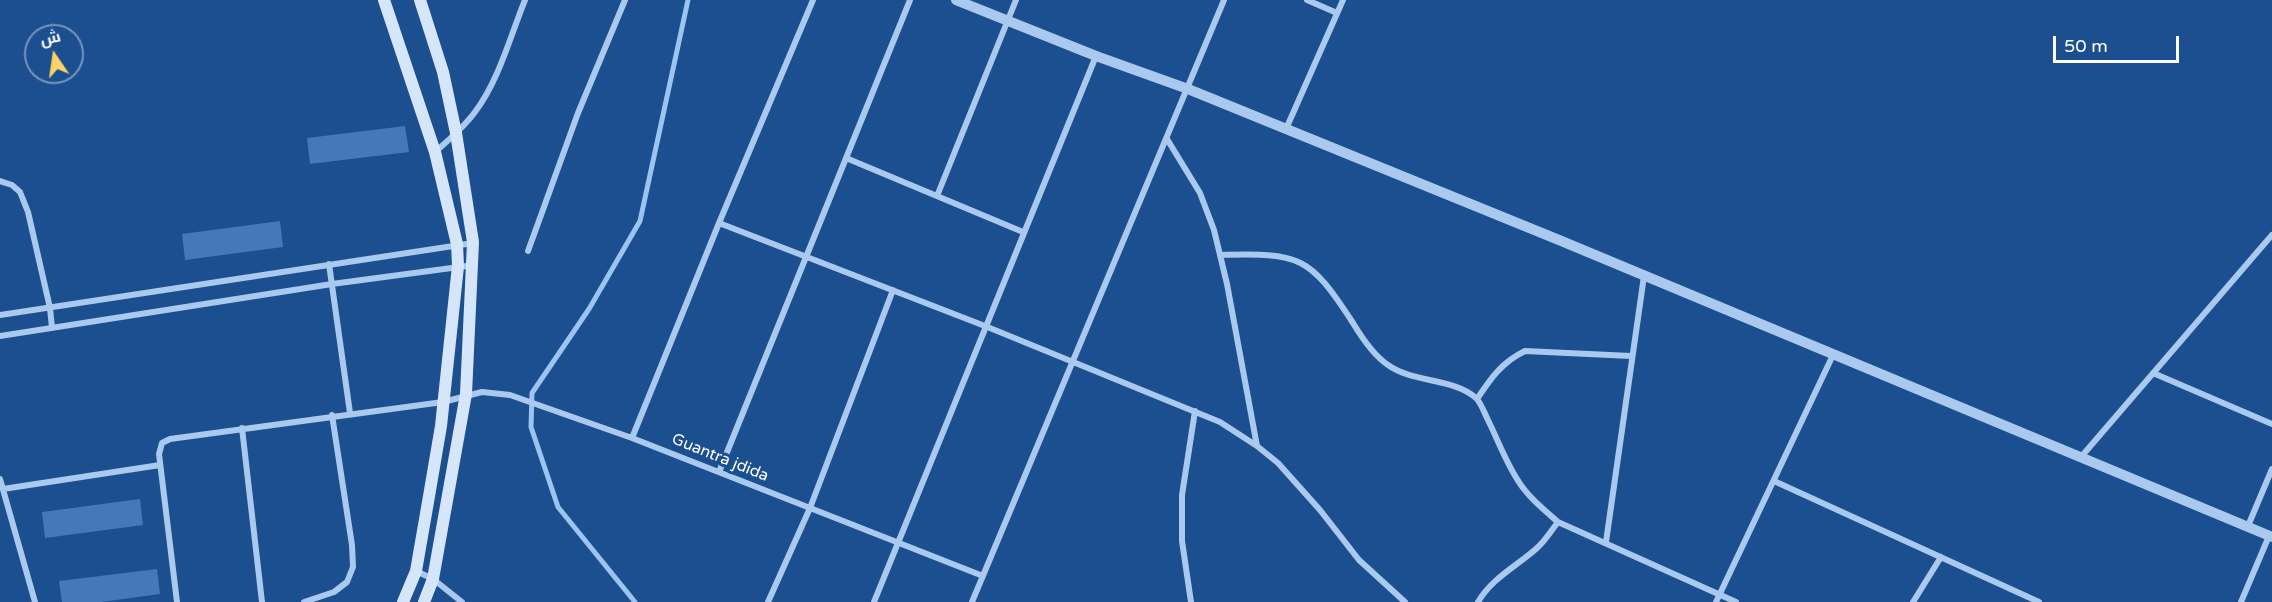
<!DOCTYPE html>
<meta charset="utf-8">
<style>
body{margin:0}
#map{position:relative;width:2272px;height:602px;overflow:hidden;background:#1b4f8f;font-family:"Varela Round",Cairo,sans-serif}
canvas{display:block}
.north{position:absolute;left:24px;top:24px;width:60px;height:60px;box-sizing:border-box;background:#1b4f8f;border:2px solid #7695bc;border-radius:50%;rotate:347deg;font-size:16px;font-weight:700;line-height:24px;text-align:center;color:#fff}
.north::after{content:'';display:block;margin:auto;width:21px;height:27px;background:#ffd166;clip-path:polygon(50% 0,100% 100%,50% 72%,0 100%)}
.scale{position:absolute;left:2053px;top:36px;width:126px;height:27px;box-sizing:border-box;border:3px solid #fff;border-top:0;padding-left:8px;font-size:18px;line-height:21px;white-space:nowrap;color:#fff;-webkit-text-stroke:4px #1b4f8f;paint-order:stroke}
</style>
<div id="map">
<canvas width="2272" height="602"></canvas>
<div class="north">ش</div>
<div class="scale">50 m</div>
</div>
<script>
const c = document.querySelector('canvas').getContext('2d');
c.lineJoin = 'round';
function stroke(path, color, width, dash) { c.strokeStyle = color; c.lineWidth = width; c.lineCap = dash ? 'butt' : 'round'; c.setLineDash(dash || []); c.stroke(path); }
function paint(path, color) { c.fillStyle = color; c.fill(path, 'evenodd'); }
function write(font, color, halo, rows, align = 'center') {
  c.font = font + ' "Varela Round",sans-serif'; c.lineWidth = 6; c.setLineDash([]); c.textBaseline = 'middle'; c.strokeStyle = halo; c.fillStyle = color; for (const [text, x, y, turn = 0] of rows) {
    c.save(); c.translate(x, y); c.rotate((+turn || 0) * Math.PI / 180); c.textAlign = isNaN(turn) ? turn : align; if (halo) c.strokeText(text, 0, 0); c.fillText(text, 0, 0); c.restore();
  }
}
const stream = new Path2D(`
 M635,602l-77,-95 -27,-80 1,-34 57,-84 51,-88 48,-221`);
const building = new Path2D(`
 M405,126l4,26 -99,12 -3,-26z
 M280,221l3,26 -98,13 -3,-26z
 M140,499l3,26 -98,13 -3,-26z
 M157,569l3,25 -58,8h-40l-3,-21z`);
const minor = new Path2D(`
 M1307,0l30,13
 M1286,129l57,-129
 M1167,139l33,54 14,37 13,54 30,162
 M435,152c14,-12 29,-25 40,-40 24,-32 35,-75 50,-112
 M846,158l177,74
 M0,181l12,4 8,7 8,20 22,96 2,20
 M937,196l79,-196
 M719,223l266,103 235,96 37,24 21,17 42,47 39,50 46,42
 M528,251l50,-138 47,-113
 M1220,255c80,-2 89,0 133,68 9,15 20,32 35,42 25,18 66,13 88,33 5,5 8,14 11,20 10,20 18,42 30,61 10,17 26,30 41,43l178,80
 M329,264l21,149
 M0,315l473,-72
 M0,336l332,-52 142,-19
 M2153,373l119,51
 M1477,399c14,-21 25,-37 48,-48l106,5
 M242,428l20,174
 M632,438l87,-215 94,-223
 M2081,457l191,-222
 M719,472l191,-472
 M0,479l35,123
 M1774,481l265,121
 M3,489l157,-24
 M2248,526l24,-57
 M1606,542l38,-266
 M416,571l17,8 29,23
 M177,602l-18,-148 3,-11 8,-4 273,-37 39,-10 28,3 122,43 351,138
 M304,602l30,-10 13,-10 6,-15 -1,-22 -20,-130
 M768,602l42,-94 83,-218
 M874,602l222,-546
 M972,602l252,-602
 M1191,602l-9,-61v-46l13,-84
 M1478,602c14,-24 39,-36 59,-54 8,-7 14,-17 21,-26
 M1716,602l117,-247
 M1913,602l28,-45
 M2241,602l28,-66`);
const tertiary = new Path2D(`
 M956,0l140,56 92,33 371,151 713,297`);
const secondary = new Path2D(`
 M384,0l51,152 22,92 1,22 -17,160 -13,76 -12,69 -13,31
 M420,0l23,72 13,61 17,109 -7,152 -33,185 -9,23`);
const streetNames = [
 ["Guantra jdida",720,458,22]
];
stroke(stream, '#9cc4f0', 5);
paint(building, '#4478b7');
stroke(minor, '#a9c9ee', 6);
stroke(tertiary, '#a9c9ee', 10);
stroke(secondary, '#d6e6fa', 12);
write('16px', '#fff', '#1b4f8f', streetNames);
</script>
